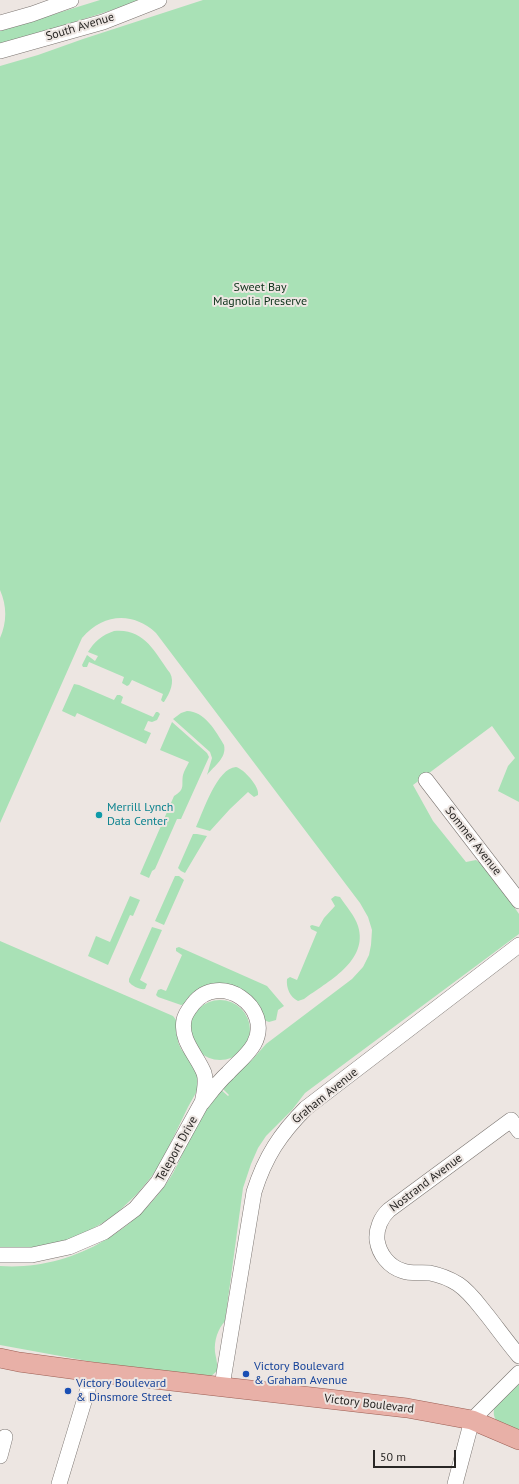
<!DOCTYPE html>
<style>
body{margin:0}
#map{position:relative;width:519px;height:1484px;overflow:hidden;background:#ede6e2;font-family:"PT Sans",sans-serif}
canvas{display:block}
.scale{position:absolute;left:373px;top:1450px;width:83px;height:18px;box-sizing:border-box;border:2px solid #292725;border-top:0;padding-left:5px;font-size:12px;line-height:14px;white-space:nowrap;color:#292725;-webkit-text-stroke:3px #ede6e2;paint-order:stroke}
</style>
<div id="map">
<canvas width="519" height="1484"></canvas>
<div class="scale">50 m</div>
</div>
<script>
const c = document.querySelector('canvas').getContext('2d');
c.lineJoin = 'round';
function paint(path, color) { c.fillStyle = color; c.fill(path, 'evenodd'); }
function stroke(path, color, width, dash) { c.strokeStyle = color; c.lineWidth = width; c.lineCap = dash ? 'butt' : 'round'; c.setLineDash(dash || []); c.stroke(path); }
function write(font, color, halo, rows, align = 'center') {
  c.font = font + ' "PT Sans",sans-serif'; c.lineWidth = 4; c.setLineDash([]); c.textBaseline = 'middle'; c.strokeStyle = halo; c.fillStyle = color; for (const [text, x, y, turn = 0] of rows) {
    c.save(); c.translate(x, y); c.rotate((+turn || 0) * Math.PI / 180); c.textAlign = isNaN(turn) ? turn : align; if (halo) c.strokeText(text, 0, 0); c.fillText(text, 0, 0); c.restore();
  }
}
const green = new Path2D(`
 M100,0h43l-87,28 -56,17v-14z
 M203,0h316v802l-21,-11 10,-25 7,-8 -23,-32 -79,59 20,36 33,41 10,-2 12,9 31,45v20l-214,159 -13,17 -26,26 -8,12 -7,16 -8,24 -18,133c-7,8 -11,19 -10,31 1,6 3,13 2,19l-8,7 -67,-7 -142,-26v-79c69,5 138,-34 173,-93 8,-14 13,-29 21,-44 7,-14 17,-27 25,-41l9,8 1,-1 -9,-9 32,-26 14,-16 86,-65 11,-12 6,-12 2,-10 1,-15 -4,-13 -8,-14 -204,-270c-24,-22 -53,-19 -74,5l-82,185v-185c7,-16 7,-32 0,-48v-524l38,-11 45,-16z
 M114,631c30,-3 40,20 56,42 5,9 0,20 -6,29h-1l-2,-2 2,-6 -31,-14 -3,5 -2,1 -5,-3 2,-6 -35,-15 -2,5h-4l-1,-2 5,-10 8,6 3,-5 -10,-4c6,-10 14,-17 26,-21z
 M74,684l5,1 35,15 3,-5h3l3,2 -2,6 32,14 3,-5h2l2,2 -3,6 -5,2 -4,-1 -4,9 7,3 -5,11 -69,-31 -2,4 -13,-6z
 M187,711c17,0 29,20 37,34 3,13 -10,21 -17,30l5,-17 -2,-6 -37,-33 8,-6z
 M172,722l35,31 2,4 -28,62h-4l-22,50 -3,2 -3,7 -9,-4 34,-78c12,-7 7,-11 9,-21 1,-4 4,-9 6,-13l-29,-12z
 M236,767c8,2 24,20 22,28l-4,2 -6,-5 -18,17 -20,22 -14,-4c7,-15 21,-59 40,-60z
 M193,834h4l10,2 -22,37 -4,-2 -3,-3z
 M175,876h4l5,4 -20,45 -9,-4z
 M130,896l10,4 -7,16 -3,-1 -22,50 -20,-9 8,-20 14,6z
 M335,896l5,1c6,9 15,19 18,29 11,35 -31,56 -54,73l-6,2c-8,-4 -12,-13 -11,-22l3,-2 7,3 20,-48 -6,-3 -1,-3 2,-1 7,2 5,-9 11,-12 -4,-7z
 M152,927l10,3 -22,50 7,4 -2,5c-5,1 -13,-3 -16,-7v-3z
 M0,941l173,75 4,5 1,21 3,7 17,21v19l-10,18 -28,58 -8,11 -15,18 -18,17 -13,10 -23,13 -14,6 -35,9 -34,1z
 M179,947l88,39 17,20 -6,4 -2,10 -7,2 -5,-2 -23,-28 -60,13 -23,-8 -2,-2 2,-5 3,-1 5,2 16,-36 -6,-4v-3z
 M190 1030a30 30 0 1 1 60 0a30 30 0 1 1-60 0Z
 M519,1384v46l-23,-10c-9,-15 12,-29 23,-36z`);
const minor = new Path2D(`
 M0,23l32,-9 39,-14
 M0,51l103,-29 56,-22
 M426,780l93,121
 M519,1131l-8,-11 -122,90c-8,7 -13,19 -12,30 2,14 12,27 26,31 8,3 18,1 27,2 10,2 20,6 28,11 12,8 20,20 29,31 11,14 21,28 32,41
 M0,1255h32l37,-8 35,-15 31,-23 23,-27 43,-78 1,-1c8,-10 16,-21 26,-30 9,-10 20,-18 26,-29 20,-37 -35,-74 -61,-40 -4,5 -8,10 -9,16 -4,21 13,35 20,53 3,9 0,21 -2,30
 M222,1386l32,-194c11,-35 26,-58 52,-84l213,-163
 M0,1456l5,-19
 M59,1484l34,-112
 M455,1484l17,-64 47,-47`);
const major = new Path2D(`
 M0,1358l19,4 74,10 314,36 65,12 47,20`);
const markers = [
 [99,815,4,"#0f9aa8"],
 [246,1374,4,"#1a4fb4"],
 [68,1391,4,"#1a4fb4"]
];
const streetNames = [
 ["South Avenue",80,27,-17],
 ["Sommer Avenue",473,841,52],
 ["Graham Avenue",325,1096,-39],
 ["Teleport Drive",177,1149,-61],
 ["Nostrand Avenue",426,1183,-37],
 ["Victory Boulevard",369,1404,7]
];
const parkNames = [
 ["Sweet Bay",260,288],
 ["Magnolia Preserve",260,302]
];
const cultureNames = [
 ["Merrill Lynch",107,808],
 ["Data Center",107,822]
];
const transitNames = [
 ["Victory Boulevard",254,1367],
 ["& Graham Avenue",254,1381],
 ["Victory Boulevard",76,1384],
 ["& Dinsmore Street",76,1398]
];
paint(green, '#a9e1b6');
stroke(minor, '#7b7571', 16);
stroke(major, '#9b5e53', 20);
stroke(minor, '#fff', 15);
stroke(major, '#e8b0a7', 19);
for (const [x, y, r, color] of markers) { const dot = new Path2D(); dot.arc(x, y, r, 0, 2 * Math.PI); c.fillStyle = color; c.fill(dot); stroke(dot, '#ede6e2', 1.5); }
write('12px', '#292725', '#ede6e2', streetNames);
write('12px', '#0d321a', '#ede6e2', parkNames);
write('12px', '#0d838f', '#ede6e2', cultureNames, 'left');
write('12px', '#164399', '#ede6e2', transitNames, 'left');
</script>
